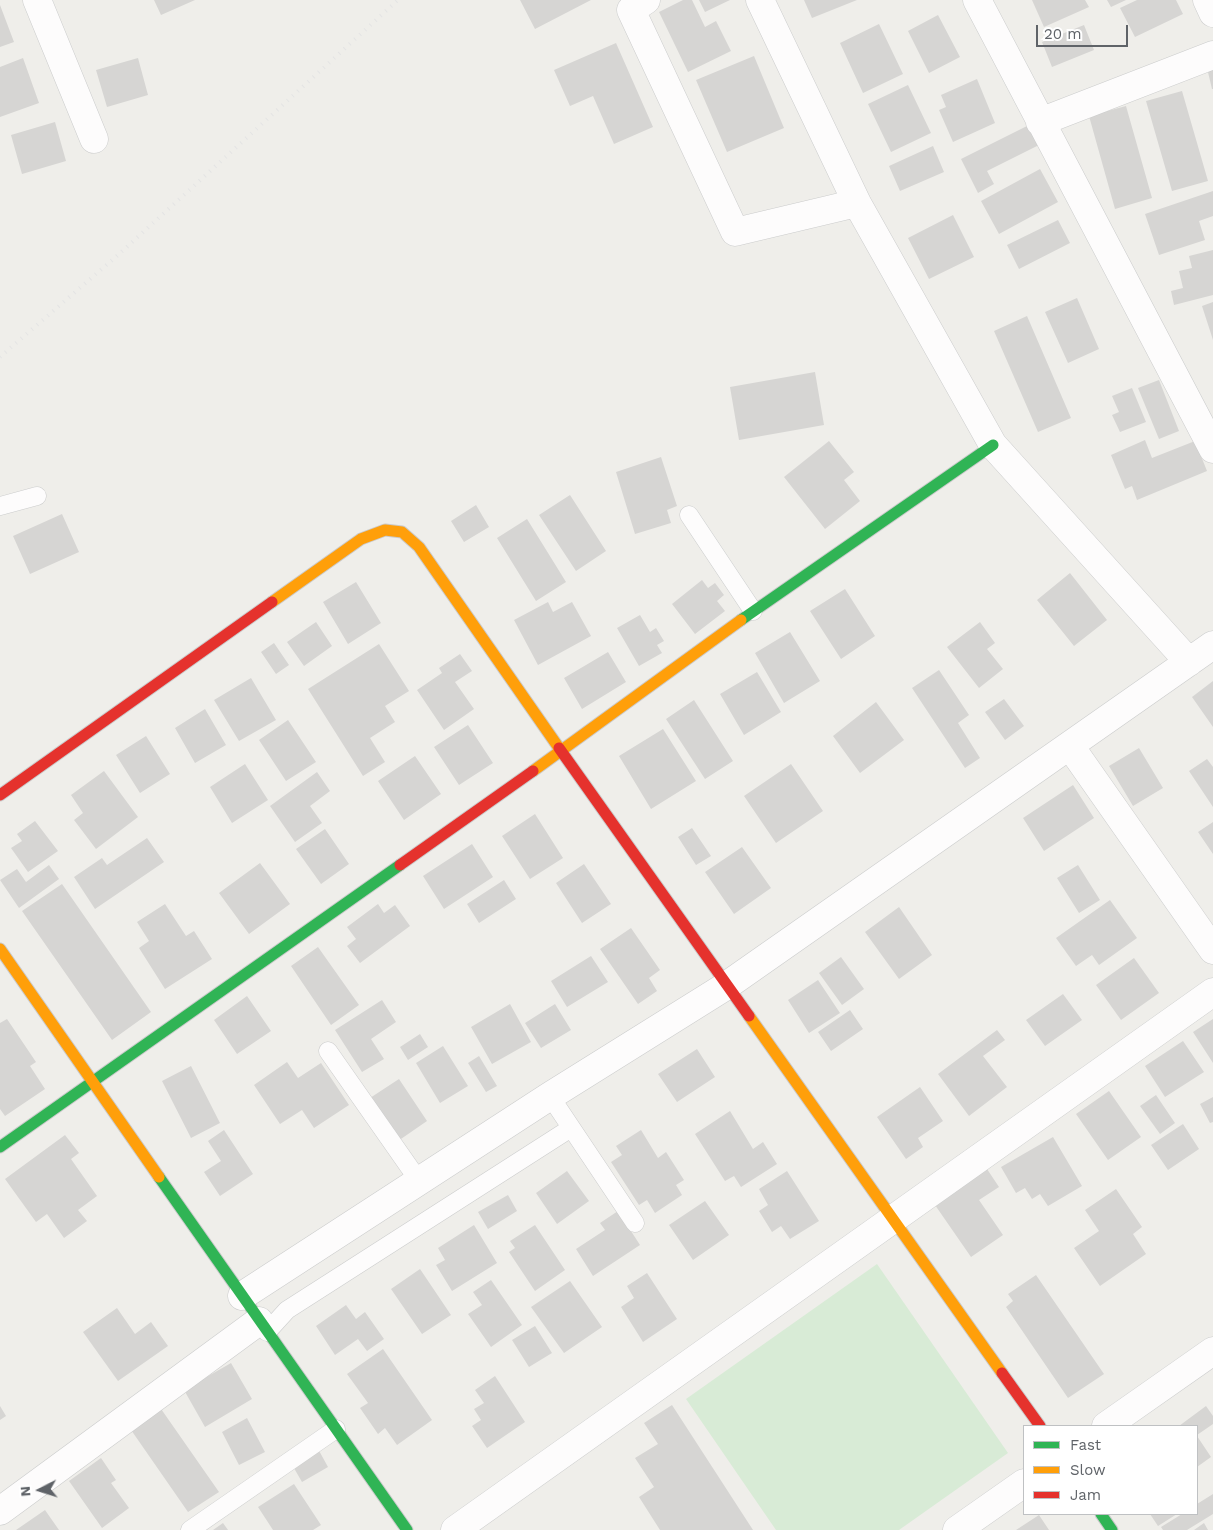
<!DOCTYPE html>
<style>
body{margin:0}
#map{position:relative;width:1213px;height:1530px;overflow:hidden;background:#efeeea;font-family:"Work Sans",sans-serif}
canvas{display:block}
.legend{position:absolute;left:1023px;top:1425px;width:175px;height:90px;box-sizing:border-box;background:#fff;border:1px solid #bfc1c3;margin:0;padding:6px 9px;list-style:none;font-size:15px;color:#5f6368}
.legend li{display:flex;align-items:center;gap:10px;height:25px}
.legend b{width:25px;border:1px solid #bfc1c3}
.north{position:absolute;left:15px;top:1465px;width:50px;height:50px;-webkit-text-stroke:4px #fff;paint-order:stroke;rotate:265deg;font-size:14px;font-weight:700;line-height:20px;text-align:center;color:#5f6368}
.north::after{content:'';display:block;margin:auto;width:18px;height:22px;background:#5f6368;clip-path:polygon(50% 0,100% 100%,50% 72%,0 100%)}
.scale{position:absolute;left:1036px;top:25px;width:92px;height:22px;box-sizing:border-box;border:2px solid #5f6368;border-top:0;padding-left:6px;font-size:15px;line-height:18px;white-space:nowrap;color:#5f6368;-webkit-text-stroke:4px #fff;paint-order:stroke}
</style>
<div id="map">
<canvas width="1213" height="1530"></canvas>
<ul class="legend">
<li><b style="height:6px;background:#30b455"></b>Fast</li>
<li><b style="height:6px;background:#ff9f0a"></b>Slow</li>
<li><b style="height:6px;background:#e5322d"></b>Jam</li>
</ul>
<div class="north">N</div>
<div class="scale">20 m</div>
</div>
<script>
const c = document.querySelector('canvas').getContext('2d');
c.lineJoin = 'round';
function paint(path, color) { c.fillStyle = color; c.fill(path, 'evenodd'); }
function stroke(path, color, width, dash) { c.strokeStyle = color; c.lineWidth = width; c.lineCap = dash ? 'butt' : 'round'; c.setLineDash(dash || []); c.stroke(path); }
const green = new Path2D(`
 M877,1264l131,189 -109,77h-123l-90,-131z`);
const building = new Path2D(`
 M154,0h41l-34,15z
 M520,0h71l-56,29z
 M683,0h9l13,27 11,-6 15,30 -43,21 -29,-60z
 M699,0h31l-25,12z
 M804,0h53l-45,18z
 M1032,0h53l4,7 -45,20z
 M1107,0h19l-15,7z
 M1137,0h39l7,14 -48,23 -15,-29z
 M0,5l14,37 -14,5z
 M938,15l22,42 -31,16 -21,-42z
 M879,24l24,50 -40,19 -23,-50z
 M1084,25l10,25 -42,17 -10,-25z
 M616,43l37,84 -39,17 -21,-48 -23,10 -16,-36z
 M754,56l30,72 -57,24 -31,-72z
 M23,58l16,45 -39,14v-50z
 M138,58l10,37 -41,12 -11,-37z
 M1213,66v23h-1l-5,-21z
 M977,79l18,44 -42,19 -14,-32 7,-3 -5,-12z
 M908,85l23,48 -40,19 -23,-48z
 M1182,91l26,90 -36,10 -26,-90z
 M1126,106l26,92 -37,11 -26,-93z
 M55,122l11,39 -44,13 -11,-39z
 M1033,123l10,20 -56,28 7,13 -16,9 -17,-34z
 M933,146l11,26 -44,19 -11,-25z
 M1040,169l18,33 -59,32 -18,-33z
 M1213,191v25l-14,5 6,19 -46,15 -14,-41z
 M953,215l21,42 -45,22 -21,-41z
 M1058,220l12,23 -51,26 -12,-24z
 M1213,250v45l-39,10 -3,-14 12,-3 -4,-17 13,-3 -3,-12z
 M1077,298l22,51 -31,14 -23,-51z
 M1213,302v38l-11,-34z
 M1027,316l44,102 -33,14 -44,-101z
 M815,372l9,53 -85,15 -9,-53z
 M1159,380l20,51 -20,8 -21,-51z
 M1132,388l14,34 -26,10 -8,-17 7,-3 -7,-16z
 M1145,440l7,18 43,-17 12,30 -70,29 -5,-14 -7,3 -14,-34z
 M829,441l25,31 -10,8 16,21 -35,28 -41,-52z
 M661,457l16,49 -10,4 4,13 -36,11 -19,-62z
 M570,495l36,56 -30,20 -37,-56z
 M476,505l13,22 -25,15 -13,-21z
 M62,514l17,38 -49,22 -17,-38z
 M527,519l39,63 -30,19 -39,-63z
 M1070,573l37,47 -33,26 -37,-46z
 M702,580l6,8 7,-5 9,12 -7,6 8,10 -30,23 -23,-30z
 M356,582l25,41 -33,21 -25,-42z
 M845,589l30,47 -34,23 -31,-48z
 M548,602l5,10 19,-10 19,34 -53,29 -24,-45z
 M640,615l10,17 6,-4 8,13 -7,4 5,8 -23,13 -22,-38z
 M316,622l16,24 -28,20 -17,-24z
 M980,622l15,21 -8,6 16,20 -24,19 -32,-41z
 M790,632l30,49 -36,22 -29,-50z
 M274,643l15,22 -13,9 -15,-22z
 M379,644l30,47 -24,15 10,16 -25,16 15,24 -22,14 -55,-87z
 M608,652l18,30 -44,27 -18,-31z
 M460,654l12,17 -17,11 19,27 -30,21 -27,-40 25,-17 -3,-5z
 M939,670l30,45 -11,8 22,35 -15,10 -53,-80z
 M757,672l24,40 -37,23 -24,-41z
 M251,678l25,42 -37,21 -25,-41z
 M1213,681v46l-21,-30z
 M1004,699l20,27 -19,14 -20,-28z
 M694,700l39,61 -28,18 -39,-60z
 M876,702l28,38 -44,33 -27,-37z
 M205,709l21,36 -31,18 -20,-35z
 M288,720l28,42 -30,19 -27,-41z
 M468,725l25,38 -34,22 -25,-38z
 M663,729l33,52 -45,28 -32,-53z
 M146,736l24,38 -30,19 -24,-38z
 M1139,748l24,40 -30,18 -24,-40z
 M415,756l26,38 -37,26 -26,-39z
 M1207,759l6,8v40l-24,-36z
 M245,764l23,36 -36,23 -22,-36z
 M791,764l32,47 -47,32 -32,-47z
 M104,771l34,46 -42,32 -22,-29 9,-7 -12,-18z
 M317,772l13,19 -20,15 12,17 -27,19 -25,-36z
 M1073,785l21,33 -50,33 -21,-33z
 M535,814l28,44 -33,21 -28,-43z
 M35,821l23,30 -30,21 -17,-24 11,-7 -5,-7z
 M1213,822v32l-15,-22z
 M692,828l19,28 -15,9 -18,-28z
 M325,829l24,35 -28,20 -25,-35z
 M147,838l17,24 -69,47 -21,-32 28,-19 5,7z
 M472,844l21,33 -49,32 -21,-33z
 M742,847l29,41 -37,26 -29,-42z
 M260,863l30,41 -41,30 -30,-41z
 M584,864l27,40 -29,19 -26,-40z
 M49,865l10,14 -40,29 -19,-28 17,-11 9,13z
 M1078,865l22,35 -21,13 -22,-35z
 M504,880l12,19 -37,24 -12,-19z
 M62,884l89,128 -39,28 -90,-129z
 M1110,900l27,38 -38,27 -7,-10 -16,11 -20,-28z
 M165,904l21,32 8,-5 18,28 -47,30 -26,-41 10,-7 -12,-19z
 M378,904l6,9 11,-8 15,21 -50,37 -13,-17 9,-7 -9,-12z
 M899,907l33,48 -33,24 -34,-47z
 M631,928l29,42 -11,8 8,13 -19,13 -38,-55z
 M318,947l41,58 -28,20 -40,-59z
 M591,956l17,26 -41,25 -16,-26z
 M841,957l23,32 -22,16 -23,-32z
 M1134,958l25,35 -38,27 -25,-35z
 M818,980l22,33 -31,20 -21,-33z
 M1063,994l19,26 -37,26 -19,-26z
 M247,996l24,35 -34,23 -23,-34z
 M382,1000l14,22 -25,17 13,20 -22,13 -27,-42z
 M510,1004l21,38 -39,22 -21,-37z
 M555,1004l16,26 -30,18 -16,-25z
 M850,1010l13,19 -32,22 -13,-19z
 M7,1019l29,43 -6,4 15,23 -40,27 -5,-7v-86z
 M1213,1019v44l-20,-31z
 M997,1030l8,10 -22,16 24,31 -38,29 -31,-42z
 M420,1034l8,13 -20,13 -8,-13z
 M1183,1041l21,31 -39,25 -20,-31z
 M443,1046l25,40 -28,17 -24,-40z
 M697,1049l18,28 -38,25 -19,-28z
 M479,1056l18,30 -11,6 -18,-29z
 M287,1062l11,16 23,-15 28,42 -35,23 -12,-18 -22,14 -26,-39z
 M191,1066l29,57 -29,15 -29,-57z
 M399,1079l28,42 -29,20 -28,-43z
 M920,1087l23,34 -25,17 5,9 -17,12 -29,-42z
 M1109,1091l32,46 -33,23 -32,-46z
 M1156,1095l19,28 -15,11 -20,-28z
 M1213,1097v25l-3,1 -10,-19z
 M730,1111l23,38 10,-7 14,22 -36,23 -7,-11 -9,5 -30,-47z
 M1183,1124l16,25 -31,21 -17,-25z
 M224,1130l29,44 -33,22 -16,-24 17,-11 -13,-20z
 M641,1130l17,28 8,-6 18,28 -8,5 6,10 -27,18 -8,-13 -8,5 -28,-43 11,-7 -6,-9z
 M65,1135l14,18 -8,6 26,37 -19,14 9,11 -23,17 -17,-24 -11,8 -31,-43z
 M1053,1137l29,49 -34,20 -8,-12 -8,5 -7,-11 -9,5 -15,-26z
 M987,1169l12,18 -20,13 24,35 -32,22 -36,-52z
 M567,1171l22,30 -32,23 -21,-31z
 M787,1171l32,50 -29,18 -9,-13 -9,6 -13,-21 9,-6 -9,-16z
 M1116,1189l26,38 -9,7 13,20 -46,32 -26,-38 25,-17 -14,-21z
 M508,1195l9,16 -29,18 -10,-17z
 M705,1201l24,34 -36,25 -24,-35z
 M618,1211l22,34 -47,31 -17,-27 29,-19 -5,-7z
 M474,1225l23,38 -45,28 -16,-26 9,-5 -7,-12z
 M535,1225l30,45 -30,21 -26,-39 6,-4 -5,-7z
 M420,1269l31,46 -29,19 -31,-45z
 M647,1273l30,46 -34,23 -22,-35 13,-9 -7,-12z
 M1036,1275l68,99 -36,24 -62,-91 7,-6 -5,-7z
 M491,1280l31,45 -31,22 -23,-33 14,-9 -9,-13z
 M570,1281l32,46 -38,26 -33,-46z
 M346,1305l10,14 9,-7 19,27 -17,12 -9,-12 -23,16 -19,-29z
 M117,1308l18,26 16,-12 17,24 -50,35 -35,-49z
 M535,1326l17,27 -23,14 -17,-27z
 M383,1349l49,71 -35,25 -12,-17 -7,6 -18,-26 8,-5 -21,-29z
 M231,1363l21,36 -47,28 -21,-37z
 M495,1376l30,46 -38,26 -15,-22 9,-6 -7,-11 10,-6 -9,-13z
 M672,1405l81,125h-93l-21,-33 15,-10 -19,-29 23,-14 -14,-21z
 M0,1406l6,10 -6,4z
 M159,1406l60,86 -31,20 -59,-85z
 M1206,1406l7,10v8l-16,11v-9h-18z
 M247,1418l18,34 -26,13 -17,-33z
 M1197,1436l14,21 -14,10z
 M317,1447l11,20 -26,15 -11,-19z
 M101,1458l15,22 -5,3 18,25 -27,20 -33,-47z
 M294,1484l27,41 -8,5h-40l-15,-23z
 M1213,1494v20l-26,16h-24l-2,-3 21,-13h15v-10z
 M45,1510l14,20h-43z
 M1150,1514h27l-19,12z
 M1039,1515l10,15h-33z
 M223,1523l5,7h-15z
 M1204,1523l4,7h-14z`);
const lane = new Path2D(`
 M0,506l37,-10
 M689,515l64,96
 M328,1051l91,130
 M550,1096l85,127
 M267,1332l20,-22 284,-182
 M190,1530l146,-101`);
const street = new Path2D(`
 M37,0l57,139
 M646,0l-15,10 104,222 122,-29
 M760,0l97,203 136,242 196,217
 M977,0l236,449
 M1207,0l6,13
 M1040,122l173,-67
 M1070,746l143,204
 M242,1296l308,-200 176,-110 487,-341
 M1106,1426l107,-75
 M0,1511l259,-190
 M455,1530l758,-538
 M957,1530l67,-47`);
const fast = new Path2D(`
 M741,620l252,-175
 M0,1147l400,-282
 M159,1177l248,353
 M1101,1514l11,16`);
const slow = new Path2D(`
 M272,602l89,-63 24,-9 17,2 17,15 140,201
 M533,771l208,-151
 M0,949l159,228
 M749,1016l253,357`);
const jam = new Path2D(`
 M559,748l190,268
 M0,795l272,-193
 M400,865l133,-94
 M1002,1373l38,53`);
const rail = new Path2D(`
 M0,357l118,-102 280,-255`);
paint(green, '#d8ebd6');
paint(building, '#d6d5d3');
stroke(lane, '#cbcccc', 19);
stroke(street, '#cbcccc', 29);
stroke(fast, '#cacacb', 13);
stroke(slow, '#cacacb', 13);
stroke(jam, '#cacacb', 13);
stroke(lane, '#fdfcfc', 18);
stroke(street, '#fdfcfc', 28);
stroke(fast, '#30b455', 11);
stroke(slow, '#ff9f0a', 11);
stroke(jam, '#e5322d', 11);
stroke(rail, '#e4e4e4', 4, [1, 6]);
</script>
